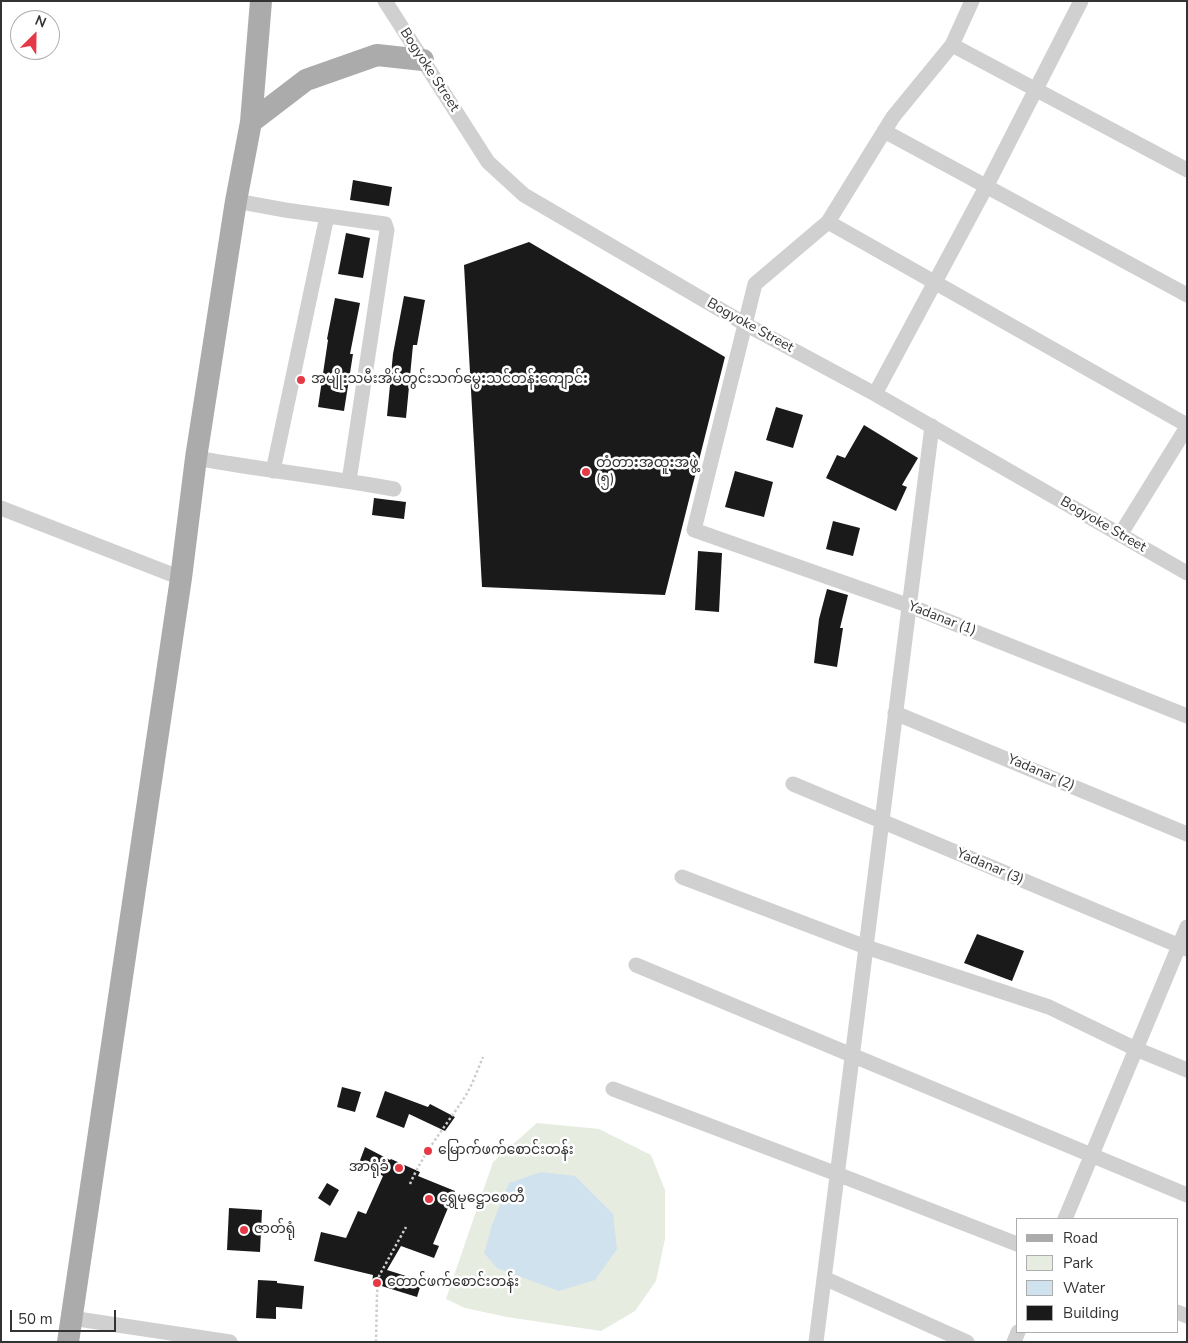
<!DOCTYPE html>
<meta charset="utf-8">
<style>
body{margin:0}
#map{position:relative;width:1188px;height:1343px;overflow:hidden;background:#fff;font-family:"Nunito Sans",sans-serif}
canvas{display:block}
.frame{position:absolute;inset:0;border:2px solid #333;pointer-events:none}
.legend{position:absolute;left:1016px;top:1218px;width:162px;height:115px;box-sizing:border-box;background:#fff;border:1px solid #adadad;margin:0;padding:6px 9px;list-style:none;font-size:15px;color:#333}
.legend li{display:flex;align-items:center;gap:10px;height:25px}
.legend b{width:25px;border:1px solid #adadad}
.north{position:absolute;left:10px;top:10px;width:50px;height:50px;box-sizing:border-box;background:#fff;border:1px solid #adadad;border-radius:50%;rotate:23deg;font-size:14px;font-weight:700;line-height:20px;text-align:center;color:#333}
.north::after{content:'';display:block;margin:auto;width:18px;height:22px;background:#e63946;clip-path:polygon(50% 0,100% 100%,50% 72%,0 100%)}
.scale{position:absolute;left:10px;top:1310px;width:106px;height:22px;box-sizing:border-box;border:2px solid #333;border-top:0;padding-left:6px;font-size:15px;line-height:18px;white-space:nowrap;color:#333;-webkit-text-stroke:4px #fff;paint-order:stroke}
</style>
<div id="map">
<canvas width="1188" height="1343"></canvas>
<div class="frame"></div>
<ul class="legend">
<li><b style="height:6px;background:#ababab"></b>Road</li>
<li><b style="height:14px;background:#e6ecdf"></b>Park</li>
<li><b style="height:14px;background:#cfe2ee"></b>Water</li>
<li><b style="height:14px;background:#1a1a1a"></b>Building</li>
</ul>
<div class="north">N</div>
<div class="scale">50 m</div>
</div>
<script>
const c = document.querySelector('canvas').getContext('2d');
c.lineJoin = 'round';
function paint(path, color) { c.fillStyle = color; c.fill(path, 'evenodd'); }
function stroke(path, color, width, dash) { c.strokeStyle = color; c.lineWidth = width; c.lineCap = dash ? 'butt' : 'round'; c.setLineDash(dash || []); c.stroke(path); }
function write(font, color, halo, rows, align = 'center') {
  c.font = font + ' "Nunito Sans","Noto Sans Myanmar",sans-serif'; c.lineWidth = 5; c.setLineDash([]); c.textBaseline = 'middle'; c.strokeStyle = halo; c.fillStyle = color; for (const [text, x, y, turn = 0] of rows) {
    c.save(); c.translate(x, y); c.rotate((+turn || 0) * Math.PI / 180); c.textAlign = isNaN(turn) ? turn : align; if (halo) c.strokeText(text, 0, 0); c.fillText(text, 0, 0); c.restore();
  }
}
const green = new Path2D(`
 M537,1123l62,6 52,26 14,35v49l-9,42 -21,30 -34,20 -94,-14 -42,-9 -19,-9 47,-137z`);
const water = new Path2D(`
 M541,1172l34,4 38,38 4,35 -22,31 -36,11 -62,-23 -13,-15 8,-28 17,-42z`);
const building = new Path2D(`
 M353,180l39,7 -3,19 -39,-6z
 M346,233l24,5 -7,40 -25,-4z
 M529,242l196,115 -60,238 -183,-8 -18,-322z
 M404,296l21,4 -8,45h-4l-7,73 -19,-2 6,-62z
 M335,298l25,5 -10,51h3l-9,57 -26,-4 10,-67 -1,-1z
 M776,407l27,8 -10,33 -27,-8z
 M864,425l54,33 -16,27 5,2 -11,24 -70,-33 11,-23 8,3z
 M735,471l38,11 -9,35 -39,-10z
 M374,498l32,4 -2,17 -32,-4z
 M833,521l27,7 -7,28 -27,-7z
 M698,551l24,2 -3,59 -24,-2z
 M827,589l21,6 -8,33h3l-6,39 -23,-4 5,-44z
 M977,934l47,17 -12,30 -48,-18z
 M342,1087l19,5 -6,20 -18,-5z
 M385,1091l43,16 2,-3 25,13 -10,14 -36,-17 -5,14 -28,-11z
 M365,1147l25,13 1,-1 29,13 -2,4 37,15 -22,53 6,2 -5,12 -33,-12 -14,24 35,11 -5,16 -45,-14 1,-8 -59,-14 7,-29 25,6 12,-27 8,3 17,-38 -24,-13z
 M327,1183l12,7 -9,16 -12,-8z
 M229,1208l33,2 -2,42 -33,-2z
 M258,1280l19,1v2l27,3 -2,23 -26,-2v12l-20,-1z`);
const path = new Path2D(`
 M410,1184c14,-33 37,-59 56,-89 7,-12 12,-26 17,-38
 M376,1342l1,-49 2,-17 27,-49`);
const minor = new Path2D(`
 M385,1l103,161 36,33 221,129 130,70 312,179
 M972,1l-20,44 -59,72 -65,105 -73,62 -61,246 216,76 277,110
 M952,45l235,125
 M884,131l303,164
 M236,201l49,9 100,14 2,6 -38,251
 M828,222l359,203
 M875,394l111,-207 95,-186
 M196,458c66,12 132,19 198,31
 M273,471l54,-255
 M1,508l180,70
 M1120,535l67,-108
 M895,713l292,121
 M793,784l394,165
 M682,877l184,70 183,60 87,42 51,21
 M636,965l551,230
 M613,1089l224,85 180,70
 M1065,1219l122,-292
 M824,1278l143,64
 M1177,1312l10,4
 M71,1318l159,24
 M816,1342l116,-916
 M1014,1342l4,-10`);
const primary = new Path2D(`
 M251,122l55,-42 71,-25 46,5
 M68,1342l113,-764 15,-120 40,-257 15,-79 10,-121`);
const markers = [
 [301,380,5,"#e63946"],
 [586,472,5,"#e63946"],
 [428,1151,5,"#e63946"],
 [399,1168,5,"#e63946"],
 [429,1199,5,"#e63946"],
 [244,1230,5,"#e63946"],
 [377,1283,5,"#e63946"]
];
const streetNames = [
 ["Bogyoke Street",429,70,57],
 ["Bogyoke Street",750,326,29],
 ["Bogyoke Street",1103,525,30],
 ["Yadanar (1)",942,619,21],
 ["Yadanar (2)",1041,773,23],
 ["Yadanar (3)",990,867,23]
];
const poiNames = [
 ["အမျိုးသမီးအိမ်တွင်းသက်မွေးသင်တန်းကျောင်း",311,380],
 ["တံတားအထူးအဖွဲ့",596,464],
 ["(၅)",596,480],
 ["မြောက်ဖက်စောင်းတန်း",438,1151],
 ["အာရုံခံ",389,1168,"right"],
 ["ရွှေမုဋ္ဌောစေတီ",439,1199],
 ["ဇာတ်ရုံ",254,1230],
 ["တောင်ဖက်စောင်းတန်း",387,1283]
];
paint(green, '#e6ecdf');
paint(water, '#cfe2ee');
paint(building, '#1a1a1a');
stroke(path, '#cdcdcd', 2.5, [2.5, 2.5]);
stroke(minor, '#d0d0d0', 15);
stroke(primary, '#ababab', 22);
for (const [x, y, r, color] of markers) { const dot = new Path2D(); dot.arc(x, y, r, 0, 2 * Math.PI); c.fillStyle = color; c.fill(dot); stroke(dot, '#fff', 2); }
write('14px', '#333', '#fff', streetNames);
write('14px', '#333', '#fff', poiNames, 'left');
</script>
